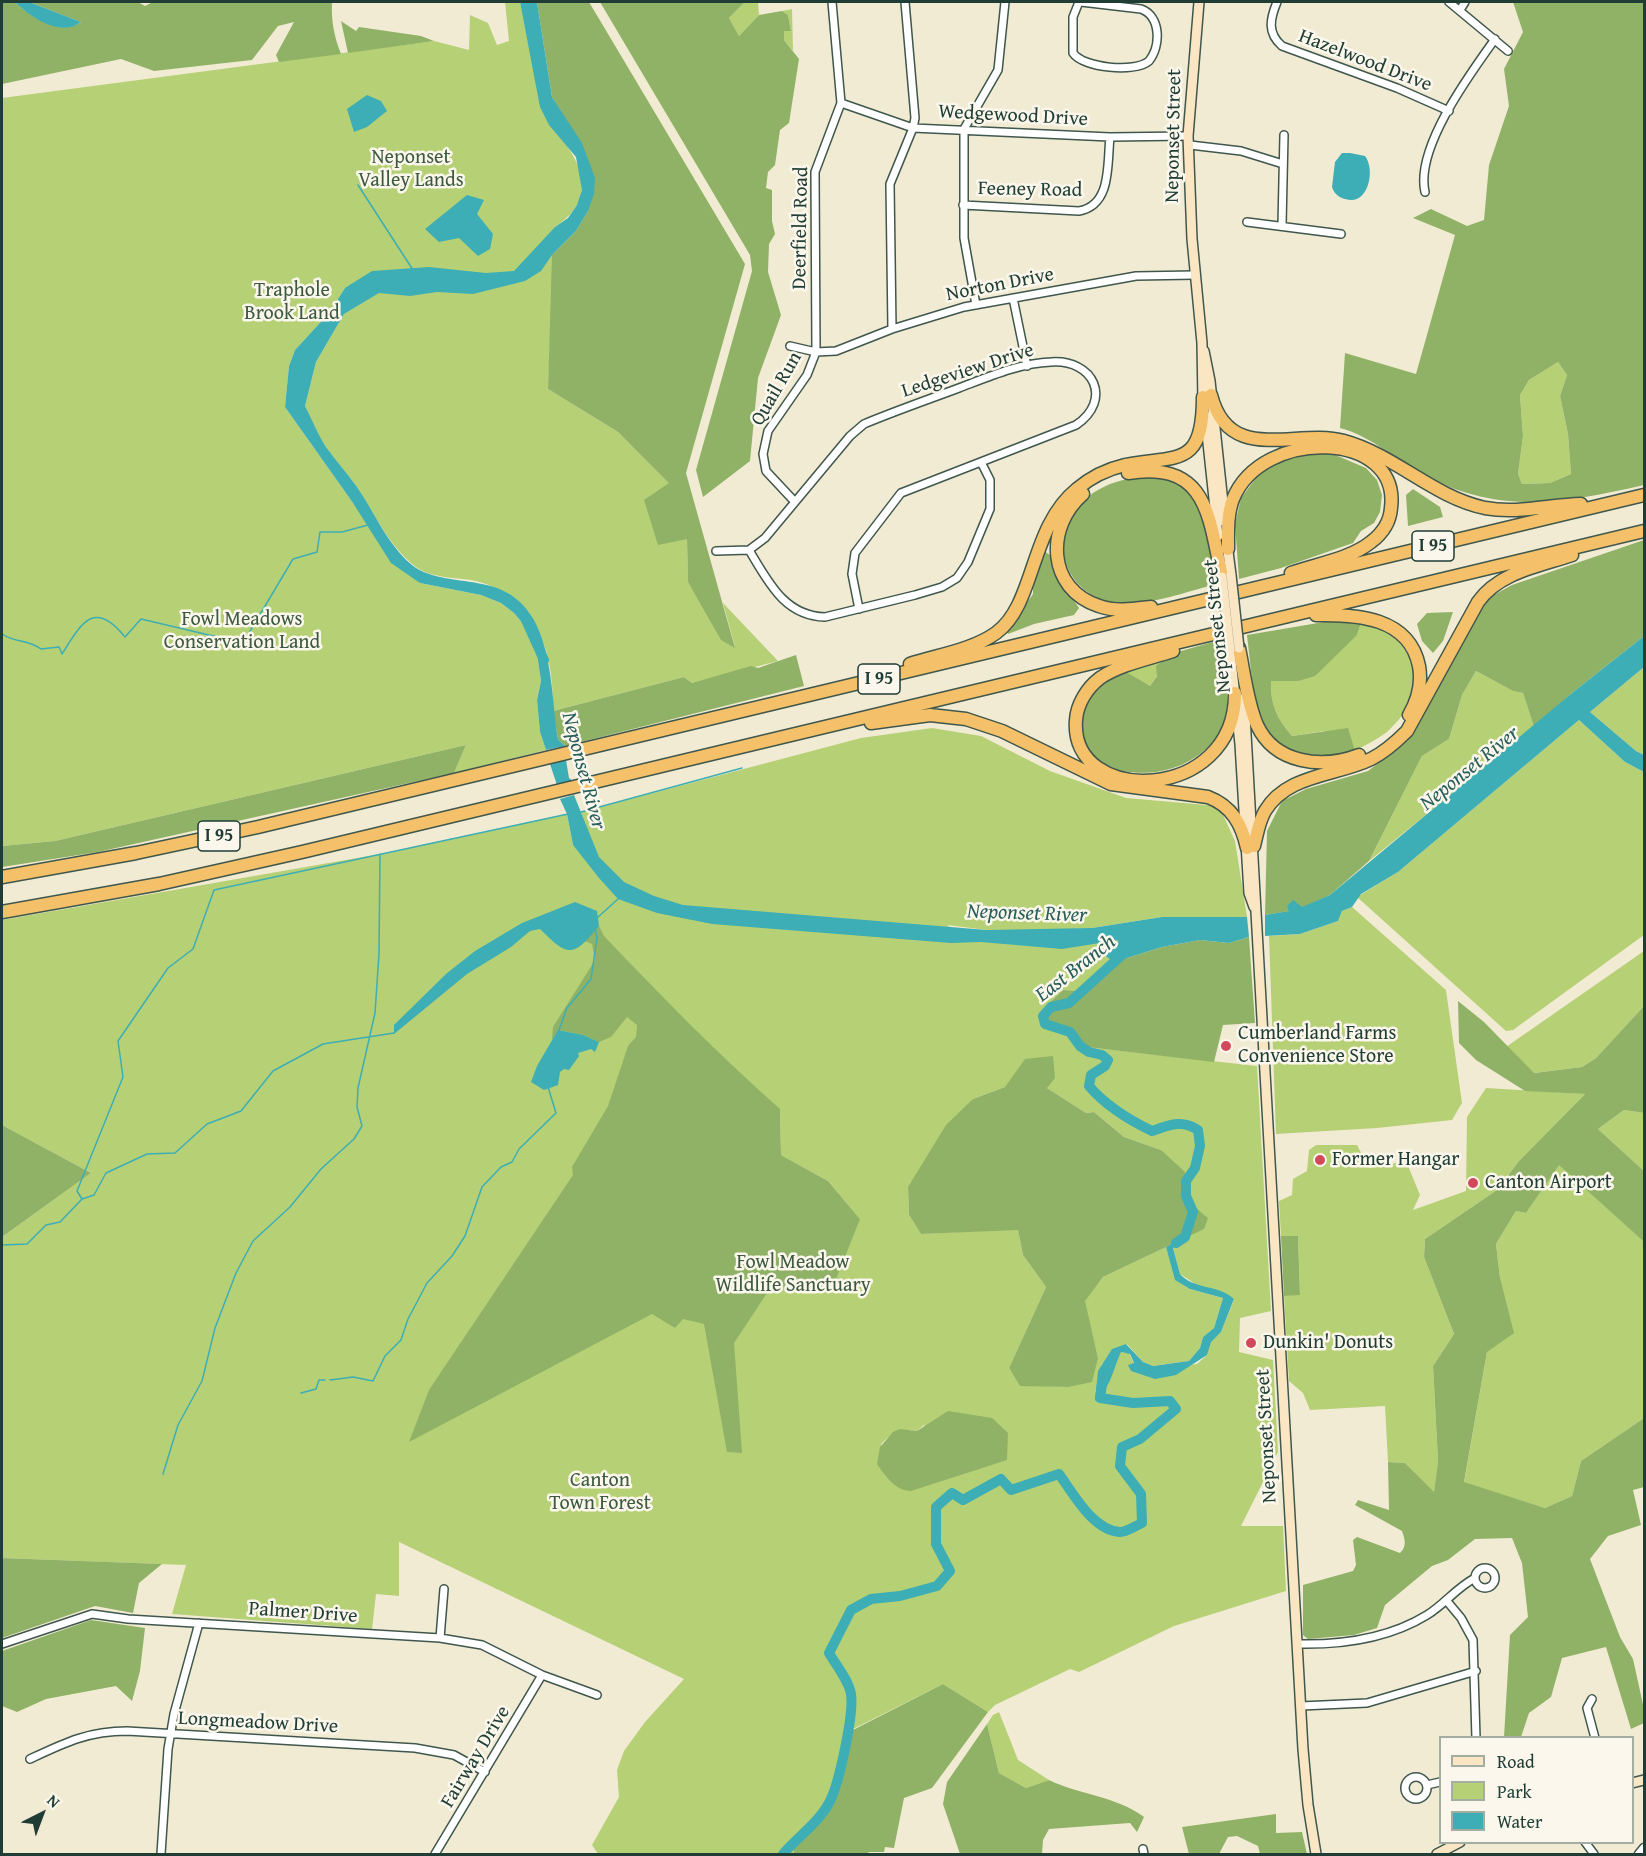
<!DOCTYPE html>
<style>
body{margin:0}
#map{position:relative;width:1646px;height:1856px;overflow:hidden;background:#f2ebd4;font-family:"Gentium Book Plus",serif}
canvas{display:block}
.frame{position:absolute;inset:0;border:3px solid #1f3d34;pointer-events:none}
.legend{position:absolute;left:1439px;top:1736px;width:195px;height:108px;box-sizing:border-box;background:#fbf7ec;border:2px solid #a3ada2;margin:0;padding:8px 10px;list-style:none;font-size:18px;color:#1f3d34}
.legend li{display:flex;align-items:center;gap:12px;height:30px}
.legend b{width:30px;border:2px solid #a3ada2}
.north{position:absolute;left:12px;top:1784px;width:60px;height:60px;-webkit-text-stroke:4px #fbf7ec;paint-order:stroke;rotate:42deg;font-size:16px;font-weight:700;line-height:24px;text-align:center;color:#1f3d34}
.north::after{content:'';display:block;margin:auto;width:21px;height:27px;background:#1f3d34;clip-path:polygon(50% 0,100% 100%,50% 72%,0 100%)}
</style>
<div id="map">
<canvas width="1646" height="1856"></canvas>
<div class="frame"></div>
<ul class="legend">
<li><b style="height:8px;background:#fbe6c3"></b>Road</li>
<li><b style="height:16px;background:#b6d075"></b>Park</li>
<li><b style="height:16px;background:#3daeb5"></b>Water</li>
</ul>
<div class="north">N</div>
</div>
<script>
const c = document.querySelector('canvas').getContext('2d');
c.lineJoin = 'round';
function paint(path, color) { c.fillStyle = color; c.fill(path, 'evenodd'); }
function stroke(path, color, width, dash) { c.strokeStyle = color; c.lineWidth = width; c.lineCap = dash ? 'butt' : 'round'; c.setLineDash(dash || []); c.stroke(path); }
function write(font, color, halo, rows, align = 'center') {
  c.font = font + ' "Gentium Book Plus",serif'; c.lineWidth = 5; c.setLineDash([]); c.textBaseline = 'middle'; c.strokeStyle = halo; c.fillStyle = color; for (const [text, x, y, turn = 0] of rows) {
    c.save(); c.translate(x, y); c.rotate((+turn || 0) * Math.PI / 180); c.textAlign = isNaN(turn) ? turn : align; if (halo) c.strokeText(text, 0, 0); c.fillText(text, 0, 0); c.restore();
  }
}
const green = new Path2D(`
 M505,2h15c4,17 6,36 12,53 8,26 19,52 29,78 8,20 21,30 21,54 0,18 -14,31 -27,40l-7,162 70,43 52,51 17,56 1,43 47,65 -12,-44 55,58 -86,22 -8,-6 -131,34c1,-53 -12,-107 -67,-127 -24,-9 -53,-2 -74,-20 -23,-20 -37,-48 -53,-74 -10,-15 -23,-28 -33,-43 -9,-12 -14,-28 -21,-41l11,-44 28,-48 34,-21 -33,-5 -16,25 -34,37 -6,16 -4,41 68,96 67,80 61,12 20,8 13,10 26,31 -3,10 4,27 -4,19 3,32 6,18 -92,23 12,-28 -411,96 -53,5v-748l432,-57 35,9 1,-35 18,8 9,22 12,-4z
 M745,2h13l1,13 -20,21 -10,-18z
 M792,9l1,42 -9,-11v-9h7l-3,-16 -6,-4z
 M1558,362l9,13 -7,21 8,38 3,40 -21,9 -28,1 -4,-10 5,-38 -3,-41 9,-15z
 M1362,620c55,17 71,72 25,112 -9,7 -22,13 -32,19l-31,-20 -32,5c-15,-17 -22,-32 -21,-55h27l59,-46z
 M1171,654l-21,32 -9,-4 -32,-5z
 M1644,667v88l-8,-4 -46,-39z
 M1476,671l37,20 10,2 11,34 -165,134 53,-105 27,-17 13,-44z
 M1579,720l46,42 19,10v163l-131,95 -7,1 -149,-134 41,-25z
 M932,728l49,8 69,35 76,27 93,8 16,35 12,76h-85l-70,11 -55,3 -50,-1 -40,-5 14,9h170l-27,19 10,9 -33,29 -18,-1 -14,13 4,5 -4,14 27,14 11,11 170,19 14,245 -31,7 -1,34 34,8 5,92 -37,74h42l3,65 -112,35 -95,46 -9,-3 -75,36 -7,7 -45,-28 -94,47 -2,23 -5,17 -7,11 -5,24 -7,13 -28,23 -1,12h-196l-6,-9 27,-48 -2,-27 7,-19 21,-29 39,-43 -285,-137v54l-23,-2 -4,35 -200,-15 14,-49 -184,-7v-321l89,-64 -89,-48v-205l378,-66 187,-40 6,31 16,-5 -8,-28 280,-74zM1005,1087l42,1 39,25 8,-1 30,25 37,13 36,60 7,19 -16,6 -15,13 7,26 17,11 37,15 -13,32 -11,10 -3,13 -10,9 -66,7 3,-7 -5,-11 -9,-1 -5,13h-14l26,-21 16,18 10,4 36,-5 11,-13 3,-11 11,-9 9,-30 -33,-9 -14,-9 -10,-33 -63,30 -19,24 14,57 -30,29 -48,-2 -11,-17 37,-81 -23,-32 -5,-26 -97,5 -12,-19 -1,-28 65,-88zM780,1109l1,46 47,26 32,38 -259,-17zM925,1424l-30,60 -14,-40c12,-12 19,-16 36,-13z
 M1352,907l94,83 16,113 -10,17 -75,8 -101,6 -7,-198 31,-2 38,-13 4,-10z
 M1644,951v55l-48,52 -14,9 -49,6 -27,-26z
 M1486,1088l99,6 -66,67 -22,29 -72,49 -1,18 30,77 -21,32 5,95 -4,32 -29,-30 -17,-1 -3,-56 -75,4 -7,-17 -14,-12 -5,-85 16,-2 -2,-58h-17l-2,-35 13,-6 1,-16 14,-8 2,-21 7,-5h41l12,23 37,-7 14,34 -7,15 53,-19 1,-74z
 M1624,1110l20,3v58l-46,-42z
 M1559,1164l85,78v176l-63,43 -9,35 -27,12 -81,-25 36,-205 -4,-34 20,-33 10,2z
 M999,1712l19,48 31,20 -23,8 -27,-15 -12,-49 6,-9z`);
const forest = new Path2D(`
 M2,2h13c14,14 47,35 66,20l-52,-20h109l7,4 8,-4h179c-1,18 2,35 9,52l-62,8 -3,-7 18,-33 -16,4 -26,34 -98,11 -33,-12 -119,25z
 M537,2h52l156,262 -59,209 49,175 -14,-8 -33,-58 -1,-43 -29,6 -14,-45 25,-17 -51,-51 -70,-43 4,-134 24,-24 12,-20 -18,-85 -18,-29z
 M600,2h145l-16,16 10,18 20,-21 23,-4 6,4 3,16h-7v9l15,19 -10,64 -9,7 -5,35 -7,7 -2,16 6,2v31l3,13 -6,10 -1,28 13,43 -23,63 -8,83 -47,36 -7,-27 56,-199 -2,-16z
 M1513,2h131v483c-80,18 -140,30 -217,-8 -29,-15 -55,-41 -87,-49l5,-75 71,21 39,-139 -42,-17 18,-9 36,17 17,-6 5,-55 20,-59 -5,-37 19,-37zM1558,362l9,13 -7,21 8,38 3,40 -21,9 -28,1 -4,-10 5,-38 -3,-41 9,-15z
 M341,21l15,10 3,-4 62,9 13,5 -86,12z
 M1308,450l25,4 33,14 11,12 5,15 -2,17 -6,11 -13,8 -8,12 -72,25 -42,11 -4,-55 6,-26 21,-28 19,-13z
 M1146,476c8,0 21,-1 28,3 37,21 36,70 39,106 -27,7 -72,23 -99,18 -61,-12 -67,-84 -16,-113 15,-9 31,-12 48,-14z
 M1413,489l27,18 3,10 -35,9 -2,-31z
 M1644,540v96l-72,57 -38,34 -11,-34 -10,-2 -37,-20 -14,24 -13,44 -27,17 -53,105 -39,34 -28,13 -5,-3 -7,6 -25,4 2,-84 15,-30 24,-12 62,-18 29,-22 20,-24 62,-113 11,-15 22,-12z
 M1043,550l8,6 15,33 13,19 -5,7 -40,9 -26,10 -1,-4 26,-36v-17z
 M1453,612l-10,29 -10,12 -11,-12 -5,-17 10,-11z
 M1336,620h26l-5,15 -42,41 -17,5h-27c-1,23 6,38 21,55l56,-8 7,23c-29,8 -55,11 -79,-10 -3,-3 -9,-6 -11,-10 -11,-19 -15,-72 -18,-96z
 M1219,640c3,20 9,44 8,64 -2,48 -54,74 -97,68 -9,-1 -19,-3 -26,-7 -44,-30 -22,-80 22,-93l24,14 7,-10 -1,-10 15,-12z
 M796,655l8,31 -239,60 -7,-7 -5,-28 131,-34 8,6 59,-17 7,2z
 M466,745l-12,28 -356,79 -96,15v-21l53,-5z
 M599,926l5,10c57,60 114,118 176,173l1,46 47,26 32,38 -24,60 -27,14 -36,-9 -39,59 8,110 -15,-1 -23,-128 -21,-5 -8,9 -23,-14 -243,128 20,-52 144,-215 -1,-8 36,-61 20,-60 8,-9 1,-12 -10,-8 -16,20 -12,5 -16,-7 -24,-5 -7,10 1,-13 42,-67 -3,-16 -7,-3z
 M1249,937l6,86 -32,2 -9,37 -127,-15 -11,-11 -27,-14 -2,-6 6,-8 -4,-5 14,-13 19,1 32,-29 48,-15 38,-7 29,3z
 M1458,1001l26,21 50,51 48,-6 14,-9 48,-52v107l-20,-3 -26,19 46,42v71l-85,-77 -33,48 -10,-2 -20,33 4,34 14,55 -27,19 -23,130 81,26 27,-12 9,-35 63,-43v69l-11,3 8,35 -33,11 -18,23 30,78 13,22 11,50v14l-13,6 -25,-82 -44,11 -11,39 -22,16 -8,24h-17l6,-102 18,-18 -6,-54 -10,-25 -37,1 -27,21 -16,6 -47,39 -8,23 -23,7 -46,4 -5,-4v-50l50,-14 3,-6 -3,-25 4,-3 43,16c7,-7 5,-13 2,-22l-47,-26 3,-5 31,10 -1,-48 17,1 29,29 4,-31 -5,-95 21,-32 -30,-77 1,-18 72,-49 22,-29 66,-67 -60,-3 -49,-31 -17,-17z
 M1053,1056l2,22 -8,10 39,25 8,-1 30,25 37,13 24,22c-1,22 6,33 23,46l-4,11 -101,48 -18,24 13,57 -6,24 -24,5 -48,-1 -11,-18 37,-81 -23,-32 -5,-25 -97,4 -12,-19 -1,-28 38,-62 27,-26 32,-12 20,-28z
 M2,1125l89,48 -89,64z
 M1281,1236h17l2,59 -16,1z
 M948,1411l44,7 16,15 -1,27 -96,31c-15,0 -26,-15 -34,-27l3,-17 13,-15 7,-3 17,2z
 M2,1558l160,6 -23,19 -6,30 -38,-7 -93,32z
 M91,1620l54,8 -5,43 -8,30 -16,-15 -70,13 -29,13 -15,-6v-55z
 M943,1684l45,28 -56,76 -28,10 -10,50 -9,-1 -1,5h-16l2,2h-76v-12l29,-23 7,-13 5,-24 7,-11 5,-16 2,-23z
 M987,1724l12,49 27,15 23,-8c31,15 67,16 95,37l-7,15 -7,-9 -81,6 -6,11 -1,14h-82l-17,-50 4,-22z
 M1276,1814v19l26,-1 5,22h-47l-2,-8 -21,-10 -9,1 -9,17h-30l-7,-27z`);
const water = new Path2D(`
 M15,2h14l52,20c-20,16 -51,-5 -66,-20z
 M520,2h17l15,95 30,46 13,35 -1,16 -6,17 -12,20 -24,24 -11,16 -16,10 -52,13 -36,-2 -27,4 -31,-3 -35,21 -28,48 -11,44c7,13 13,29 21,41 10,14 21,26 31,40 18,26 30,57 55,78 19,15 48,14 70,19 74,13 67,100 76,155l7,7 -19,4 -6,-18 -3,-32 4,-19 -4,-27 3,-10 -26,-31 -13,-10 -20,-8 -61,-12 -29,-20 -38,-60 -68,-96 4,-41 6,-16 34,-37 16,-25 27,-17 57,-4 57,6 28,-2 41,-44 13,-9 9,-13 5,-15 -6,-33 -27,-32 -9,-18z
 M367,95l14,6 6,10 -20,16 -13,5 -7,-23z
 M1350,153l15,3c11,14 3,51 -20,43 -7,-2 -11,-6 -13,-12l3,-25 7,-9z
 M467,195l17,5 -7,14 16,20 -3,15 -12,7 -19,-18 -20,4 -14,-13z
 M1644,636v31l-54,45 46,39 8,4v17l-19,-10 -46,-42 -181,152 -37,22 -9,13 -10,4 -4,10 -38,13 -35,2v-21l24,-4 -2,-5 6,-6 9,7 28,-12 242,-202z
 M566,760l3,18 4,3 -16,4 -7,-21z
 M574,795l25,62 25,25 30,14 29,9 304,25 105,-2 70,-11h85l2,20 -20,6 -29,-3 -38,7 -48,15 -11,-8 16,-14 -57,9 -81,-7 -30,1 -239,-19 -55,-11 -39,-14 -19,-21 -26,-33 -6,-31 -7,-15z
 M575,902l22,9 2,15c-26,32 -31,31 -59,3l-10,2 -19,16 -44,27 -73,60v-9l52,-51 29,-23 47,-28z
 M558,1030l25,5 16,7 -4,10 -4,-3 -13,4 1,3 -10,14 -5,-1 -4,3 -2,13 -14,5 -13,-8 6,-16z
 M1188,1235l-15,13 7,26c14,16 38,10 54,25l-13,33 -10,10 -4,13 -31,20 -21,4 -24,-8 -3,-6 6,-2 -4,-9 -9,-2c-9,20 -9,33 -26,49l3,-30 14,-22 14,-5 17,18 10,4 36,-5 11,-13 3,-11 11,-9 9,-30 -33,-9 -15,-9 -9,-33z`);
const stream = new Path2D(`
 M358,185l55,85
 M2,634c13,9 26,5 39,15l18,-2 3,7c19,-30 32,-56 63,-17l16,-18 102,24 50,-84 24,-7 3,-20h22l26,-7
 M581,812l161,-44
 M597,918l21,-19
 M559,1030l8,-22 24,-29 6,-41 -2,-10
 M82,1199l-5,-8 46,-114 -5,-36 50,-73 25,-19 21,-59 354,-76
 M2,1245l25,-1 19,-19 14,-3 22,-23 12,-4 12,-22 41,-19 28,-1 32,-29 34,-13 32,-40 50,-27 71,-11
 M330,1380l23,-3 20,4 12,-25 16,-16 7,-21 19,-36 25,-27 13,-20 17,-49 19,-20 11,-5 7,-13 37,-36 -8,-26
 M301,1393l15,-4 3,-9h6
 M163,1474l15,-49 24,-44 13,-53 21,-55 17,-32 37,-34 31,-38 33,-30 8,-13 -5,-19 1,-19 17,-75 4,-59 1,-100`);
const river = new Path2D(`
 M526,620l18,40
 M1123,954l-54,49 -18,4 -8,9 2,8 25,8 10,14 9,6 13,3 6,5 -3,6 -14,9 -2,11c17,20 40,34 63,45 17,-6 30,-12 46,-1l2,16 -5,22 -9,13v15l7,16 -8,25 -9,6
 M783,1854c15,-17 35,-31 46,-51 10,-18 25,-89 22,-109 -2,-13 -15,-29 -22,-41l22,-43 20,-11 29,-3 37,-10 13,-15 -14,-27v-37l16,-14 11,7 38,-21 10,11 48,-16c14,19 34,57 61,58 7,0 15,-6 22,-9l-1,-29 -21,-28 2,-19 18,-8 36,-30 -6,-8 -37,2 -33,-5 2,-14`);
const minor = new Path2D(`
 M1079,2l-6,15v36c10,15 62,20 76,8 12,-15 12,-45 -8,-52l-60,-7
 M1277,2c-7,17 -10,31 5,44l115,42 52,23
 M1449,2l59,49
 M1460,10l5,-8
 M841,103l72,25 197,9 78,-1
 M1190,145l51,6 42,13
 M1425,192c-10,-44 45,-118 70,-153
 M963,205l116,6c33,-6 28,-47 31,-74
 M1247,222l94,12
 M1282,225l2,-90
 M1013,298l14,68
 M976,305l-12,-67v-109l34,-59 7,-68
 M892,329l-2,-145 23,-56 2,-10 -10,-116
 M790,346l26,6 20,-1 56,-22 72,-22 172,-31 59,-1
 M795,502l-29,-31 -3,-17 5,-23 39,-56 9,-23 -1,-180 26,-69 -9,-101
 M749,550l16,-12 85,-102 14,-12c31,-13 63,-24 95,-36 29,-11 61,-25 92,-26 43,-3 62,38 25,63l-175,68 -46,60 -3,21 7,35
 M716,551l33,-1c19,31 35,66 76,67l90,-22 27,-8 15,-9 11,-16 22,-53v-29l-9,-18
 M1475 1578a10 10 0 1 1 20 0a10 10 0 1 1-20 0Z
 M1446,1600l15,18 12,22 3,98
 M440,1638l4,-49
 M2,1644l90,-30 36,5 312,19 42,7 60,30 55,20
 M1297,1644c44,1 91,-5 130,-29 18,-11 29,-27 48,-37
 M1592,1699l-5,9 8,30
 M1301,1706l66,-3 109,-32
 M30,1759c34,-16 58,-28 97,-28l288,17 39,7 31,17
 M1405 1788a11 11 0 1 1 22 0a11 11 0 1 1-22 0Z
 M1427,1785l13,-3
 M1585,1842l9,12
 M1143,1849l1,5
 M161,1854l7,-105 6,-35 25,-91
 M435,1854l107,-179`);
const tertiary = new Path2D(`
 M1639,1854l5,-6`);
const secondary = new Path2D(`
 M1199,2l-11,134 4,103 10,104 1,59
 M1204,351l6,30 15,141
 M1205,415l13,121
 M1227,544l4,31
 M1230,650l10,94 9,149 5,14
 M1244,698l59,1051 5,56 8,49
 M1632,1783l12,-3
 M1437,1854l23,-12`);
const motorway = new Path2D(`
 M1211,395c18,71 85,33 133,46 51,14 89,56 141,67 33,6 63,-3 96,-4
 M1128,473c80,-13 81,45 94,104
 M1083,494c-38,33 -36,95 16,112 17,6 35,3 52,1
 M1228,549c0,-17 -1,-34 5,-50 29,-72 168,-69 158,9 -1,14 -8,25 -20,34 -21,17 -55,22 -80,31
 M1316,615c40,-1 93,2 103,51 3,17 -1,34 -10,49
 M1239,648c5,24 8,54 18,77 18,39 65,44 102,30
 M1173,651c-24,8 -52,13 -73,27 -13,10 -23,26 -24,42 -7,87 160,83 159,-27
 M910,664c28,-9 62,-14 86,-31 40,-29 33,-105 81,-144 14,-12 31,-20 48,-24 53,-10 78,3 78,-68
 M871,723l59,-8 36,4 36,12 109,53 97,13c24,9 34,28 39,51
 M1254,846c3,-12 5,-25 11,-35 22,-37 71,-35 106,-52 14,-7 25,-17 36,-28l71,-129c21,-30 62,-36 94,-47
 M2,877l134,-24 122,-26 1386,-332
 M2,912l157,-28 143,-32 1342,-321`);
const secondaryBridge = new Path2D(`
 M1231,575l8,73
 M1222,577l8,73`);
const markers = [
 [1226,1046,6,"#d1495b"],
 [1320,1160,6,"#d1495b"],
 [1473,1183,6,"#d1495b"],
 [1251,1343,6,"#d1495b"]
];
const shields = [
 [1433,546,42],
 [879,679,42],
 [219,836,42]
];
const shieldNames = [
 ["I 95",1433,546],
 ["I 95",879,679],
 ["I 95",219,836]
];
const streetNames = [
 ["Hazelwood Drive",1365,61,21],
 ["Wedgewood Drive",1013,116,3],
 ["Neponset Street",1174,136,-89],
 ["Feeney Road",1030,190,1],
 ["Deerfield Road",801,228,-89],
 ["Norton Drive",1000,285,-11],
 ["Ledgeview Drive",968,371,-18],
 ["Quail Run",777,389,-60],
 ["Neponset Street",1218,626,-96],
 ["Neponset Street",1267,1436,-93],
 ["Palmer Drive",303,1613,4],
 ["Longmeadow Drive",258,1723,3],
 ["Fairway Drive",476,1757,-59]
];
const parkNames = [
 ["Neponset",411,158],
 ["Valley Lands",411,181],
 ["Traphole",292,291],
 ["Brook Land",292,314],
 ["Fowl Meadows",242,620],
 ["Conservation Land",242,643],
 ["Fowl Meadow",793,1263],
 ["Wildlife Sanctuary",793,1286],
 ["Canton",600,1481],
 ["Town Forest",600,1504]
];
const poiNames = [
 ["Cumberland Farms",1238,1034],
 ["Convenience Store",1238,1057],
 ["Former Hangar",1332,1160],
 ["Canton Airport",1485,1183],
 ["Dunkin' Donuts",1263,1343]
];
const waterNames = [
 ["Neponset River",1470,769,-39],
 ["Neponset River",583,771,75],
 ["Neponset River",1027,914,2],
 ["East Branch",1076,969,-38]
];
paint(green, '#b6d075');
paint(forest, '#90b266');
paint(water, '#3daeb5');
stroke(stream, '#3daeb5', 1.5);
stroke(river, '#3daeb5', 10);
stroke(minor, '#3f574c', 10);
stroke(tertiary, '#3f574c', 11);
stroke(secondary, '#3f574c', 12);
stroke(motorway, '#3f574c', 15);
stroke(minor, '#fff', 7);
stroke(tertiary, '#fff', 8);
stroke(secondary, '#fbe6c3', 9);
stroke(motorway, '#f4c16a', 12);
stroke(secondaryBridge, '#3f574c', 12, []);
stroke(secondaryBridge, '#fbe6c3', 9);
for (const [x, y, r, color] of markers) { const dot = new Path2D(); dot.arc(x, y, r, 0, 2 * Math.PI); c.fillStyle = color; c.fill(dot); stroke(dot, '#fbf7ec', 2); }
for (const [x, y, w] of shields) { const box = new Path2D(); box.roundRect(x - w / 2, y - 15, w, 30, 4.5); c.fillStyle = '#fbf7ec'; c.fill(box); stroke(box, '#1f3d34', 1.5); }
write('bold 18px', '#1f3d34', null, shieldNames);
write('20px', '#1f3d34', '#fbf7ec', streetNames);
write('20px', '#3d5a41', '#fbf7ec', parkNames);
write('20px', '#1f3d34', '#fbf7ec', poiNames, 'left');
write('italic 21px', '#285f5b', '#fbf7ec', waterNames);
</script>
